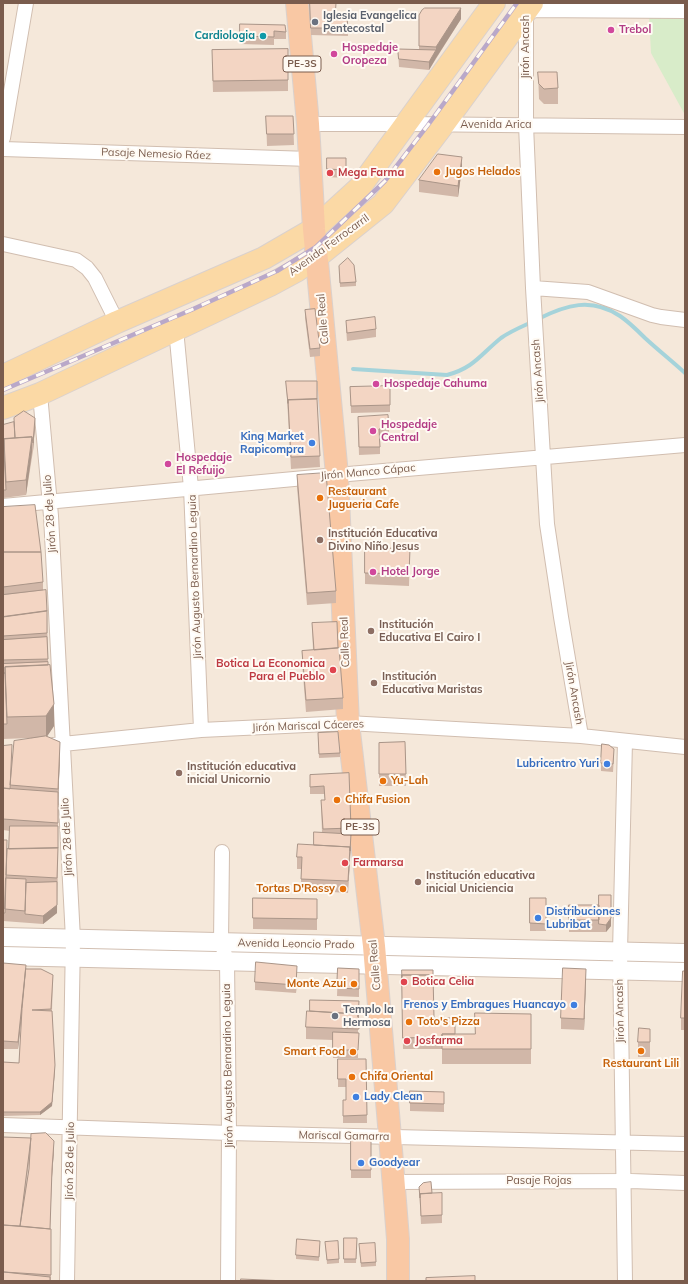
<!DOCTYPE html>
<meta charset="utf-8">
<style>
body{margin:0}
#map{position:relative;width:688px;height:1284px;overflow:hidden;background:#fdf6ec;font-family:Mulish,sans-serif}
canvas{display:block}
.frame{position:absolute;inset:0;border:4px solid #7a5c4d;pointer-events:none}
</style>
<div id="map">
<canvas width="688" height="1284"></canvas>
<div class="frame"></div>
</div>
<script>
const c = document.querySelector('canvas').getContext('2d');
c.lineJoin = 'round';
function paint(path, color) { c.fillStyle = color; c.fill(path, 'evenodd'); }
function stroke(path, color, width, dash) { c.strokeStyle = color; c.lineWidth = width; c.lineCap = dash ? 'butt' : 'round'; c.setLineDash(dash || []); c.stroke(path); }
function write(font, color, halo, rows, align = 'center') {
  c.font = font + ' Mulish,sans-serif'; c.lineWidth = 4; c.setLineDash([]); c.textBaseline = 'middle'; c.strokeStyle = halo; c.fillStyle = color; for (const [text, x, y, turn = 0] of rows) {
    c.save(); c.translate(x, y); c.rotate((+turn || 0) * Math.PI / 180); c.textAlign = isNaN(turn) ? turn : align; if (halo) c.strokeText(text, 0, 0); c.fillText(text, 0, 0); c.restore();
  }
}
const residential = new Path2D(`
 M3,3h682v1278h-682z`);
const green = new Path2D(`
 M649,15h36v100l-34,-62z`);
const stream = new Path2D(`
 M538,319c28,-14 53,-22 82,-3 9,6 17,14 25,22 13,12 27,23 40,35
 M353,369l94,6c27,-7 34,-21 54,-37 10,-7 20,-11 31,-16`);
const minor = new Path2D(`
 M526,10v115l7,163 14,236 14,93 20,119
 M526,10l159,1
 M308,124h99l278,3
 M3,138l23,-135
 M3,149l307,10
 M3,244l73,16 11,8 8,10 22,44
 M533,288l55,4 64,23 9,2 24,3
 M176,329l15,159 10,242
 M40,394l11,122 22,423 -6,342
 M3,506l334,-31 348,-30
 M625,741l-5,211 5,329
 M53,745l148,-15 147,-7 233,13 104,11
 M222,852l-1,90 6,19 2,172 -1,148
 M3,1125l226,8 456,11
 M393,1182l238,-1 54,2`);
const tertiary = new Path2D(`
 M3,937l682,16
 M3,956l682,16`);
const primary = new Path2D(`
 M3,376l114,-54 147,-64 50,-29 46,-42 134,-184
 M3,408l37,-14 230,-109 26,-14 21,-14 66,-53 60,-79 89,-122`);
const trunk = new Path2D(`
 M297,3l11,121 6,105 23,246 11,248 26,223 16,191 8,102v42`);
const rail = new Path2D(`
 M3,390l188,-80 86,-39 39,-24 69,-66 43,-56 89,-122`);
const wall = new Path2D(`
 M310,3l26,15h11l1,18 -37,-1z
 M419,15l42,4 -32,51 -30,-3 -1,-18 21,1z
 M240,24l46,8v7h-12v6l-34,-1z
 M288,49v42l-75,1 -1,-30z
 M538,72l20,16v16h-14l-5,-5z
 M266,116h27l1,29 -27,1z
 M327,158h19v20l-19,-1z
 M462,168l-4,29 -39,-5v-12z
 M339,266l17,16v4l-16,1z
 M305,310l15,38v8l-10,1 -5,-39z
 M346,321l30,8v8l-29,4 -1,-13z
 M286,381l31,18 3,68 -29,2z
 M350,387l40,18v7l-39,1z
 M3,425l32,1 -2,25 -7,44 -23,3z
 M358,425l31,3v8l-9,1v17l-21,1z
 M297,475l39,116v12l-29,2 -10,-118z
 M3,507l40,75v8l4,21 1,54 6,61 -7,10 13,21 -2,44v59l-1,53 -14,11 -40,-3v-81l4,9h2l1,-18 -7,-1v-84l9,7 -1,21 20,-36 -28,1z
 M365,547l45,2 -1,37 -44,-2z
 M312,623l31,75v11l-37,3 -4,-49v-12l11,-1z
 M318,737l22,16v4l-21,1z
 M405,742l1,44h-27v-43z
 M614,756l-1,16 -12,-1v-8z
 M349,773l2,69 -3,51 -47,-3v-21h-4v-12l17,-12 8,-12 -1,-33h4l-1,-6h-14v-19z
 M599,895l12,31 -5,6h-37v-27h30v19z
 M253,898l64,1v31l-64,-1z
 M530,898h16v33h-16z
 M3,963l50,12 -1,36 3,58 -3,37 -12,9 -37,1v-54l16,1 3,-48 -4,34h-15z
 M338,968l21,1v28l-22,-1z
 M402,970l32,48 21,16h20l56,-20v50h-89v-15h-39z
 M685,971v59h-4v-12z
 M297,973l-1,20 -41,-3v-8z
 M586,980l-2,50 -23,-1v-11z
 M359,1009l-1,14v35h-25v-18l-27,-1v-12z
 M650,1029v28h-12v-15z
 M338,1059h28l1,64h-24v-23h3v-13h-8z
 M410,1091l34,1v20l-34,-1z
 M3,1137l51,12 -2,28 -2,52h1v52h-48zM30,1157l-1,12 -4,21z
 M351,1140h20v38h-20z
 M419,1187l13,6 10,22v8l-21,1z
 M344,1238h13l-1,25h-12z
 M325,1242l14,17v4l-12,1z
 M320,1245l-1,16 -23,-2v-4z
 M359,1248l17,14v4l-15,1z`);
const shadedWall = new Path2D(`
 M461,8v11l-25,39v-11z
 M436,50v8l-7,12v-8z
 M462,157v11l-4,29v-11z
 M35,418v8l-2,25v-8z
 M32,437v15l-6,43v-15z
 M54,704v22l-8,12v-22z
 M60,742v15l-2,47v-15z
 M351,834v8l-3,51 2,-46z
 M57,882v31l-14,11v-8z
 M611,918v8l-5,6v-7z
 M26,965v8l-8,76v-7z
 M297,966v7l-1,20v-8z
 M586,969v11l-2,50v-11z
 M55,1069l-3,37 -12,9v-3z
 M54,1141v8l-2,28v-8z`);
const building = new Path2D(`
 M310,3h26l-1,15h12l1,10h-37z
 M425,8h36l-25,39 -17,-1v-31l3,-5z
 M240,24l45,1 1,7 -12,-1v6l-34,-1z
 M288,49v31l-75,1 -1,-31z
 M398,49l38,1 -7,12 -30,-3z
 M538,72h19l1,16 -14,1 -5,-5z
 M266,116h27l1,18h-27z
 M438,154l24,3 -4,29 -39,-6z
 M327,158h19v12l-19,-1z
 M348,258l6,7 2,17 -16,1 -1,-17z
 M315,309l5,39 -10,1 -5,-39z
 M375,317l1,12 -29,4 -1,-12z
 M286,381h31v18l-29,1v3z
 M390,386v19l-39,1 -1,-19z
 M317,399l3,57 -29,1 -3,-57z
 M24,411l11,7 -2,25 -1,-6 -17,1 -1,-20z
 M388,415l1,13 -10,1 1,18h-21l-1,-30z
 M14,422l1,16 -11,1v11h-1v-25z
 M32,437l-6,43 -20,2 -2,-43z
 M4,451l2,39h-3v-38z
 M326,473l10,118 -29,2 -10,-118z
 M35,505l6,47h-38v-45z
 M365,547l45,2 -1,25 -44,-1z
 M3,552h38l2,30 -40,5z
 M46,590l1,21 -44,6v-22z
 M47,611v22l-44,3v-19z
 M337,622l1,26 -24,2 -2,-27z
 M47,637l1,22 -45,1v-20z
 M339,648l4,50 -37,2 -4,-49z
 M48,662v3l-43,2v6h-2v-9z
 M50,665l4,39 -8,12 -39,1 -2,-50z
 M3,673h2l2,51h-4z
 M338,732l2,21 -21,1 -1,-21z
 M46,736l14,6 -2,47 -48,-4 4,-44z
 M405,742l1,32h-27v-31z
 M602,744l7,1 5,4 -1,15 -12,-1z
 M12,745l-2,44 -7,-1v-42z
 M349,773l2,55 -28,1 -2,-29h4l-1,-14 -14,1v-12z
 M3,788l55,4v31l-55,-4z
 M10,826h48v22l-49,1z
 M314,832l37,2 -1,17v-4l-36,-2z
 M3,840h4l-2,73h-2z
 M298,844l52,3 -2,34 -47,-2 1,-22h-5z
 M58,848l-1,30 -51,-3 1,-26z
 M6,878l20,1 -1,32 -20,-2z
 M57,882v23l-14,11 -18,-2 1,-31z
 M599,895h12v23l-5,7 -7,-1z
 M253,898l64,1v20l-64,-1z
 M530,898h16v26l-16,-1z
 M569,905h30v15h-30z
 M256,962l41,4 -1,19 -41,-3z
 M3,963l23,2 -8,77 -15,-1z
 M338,968l21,1v20l-22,-1z
 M563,968l23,1 -2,50 -23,-1z
 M26,969h15l12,6 -2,34 -19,1 20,1 3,54 -3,37 -12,10h-37v-50l16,1 3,-54z
 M402,970h31v6v-1h-31v4z
 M683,971h2v47h-4z
 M402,975h31l1,43h21v16h-13v3l-39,1z
 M310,1000l49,1 -1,16v-3l-48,-3z
 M307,1011l51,3 1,15 -53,-2z
 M475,1013l56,1v35h-89v-15h33z
 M639,1028l11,1v13h-12z
 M333,1032l26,1 -1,17h-25z
 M338,1059h28l1,56 -24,1v-16h3v-21h-8z
 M410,1091l34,1v12l-34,-1z
 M46,1133l8,8 -2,28 -2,60 -30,-3 9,-57 2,-35z
 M3,1137l28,1 -11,88 -17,-1z
 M351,1140h20v30h-20z
 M431,1182l1,11 -12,1v4l-1,-11 4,-4z
 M442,1193v22l-21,1 -1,-22z
 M3,1225l48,4v46l-47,-3 46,5v4h-47z
 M344,1238h13l-1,21h-12z
 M297,1239l23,2 -1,16 -23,-2z
 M338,1241l1,18 -12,1 -2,-18z
 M375,1243l1,19 -15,1 -2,-19z
 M475,1276v5h-49v-3z
 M241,1279l46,2h-46z`);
const markers = [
 [315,22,4,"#6b7280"],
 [611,30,4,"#d1479c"],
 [263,36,4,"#0f9aa8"],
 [334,54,4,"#d1479c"],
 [437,172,4,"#e8710a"],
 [330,173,4,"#e0444e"],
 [376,384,4,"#d1479c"],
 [373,431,4,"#d1479c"],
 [312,443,4,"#3f7fe0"],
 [168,464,4,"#d1479c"],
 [320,498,4,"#e8710a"],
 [320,540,4,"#8d6e63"],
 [373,572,4,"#d1479c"],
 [371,631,4,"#8d6e63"],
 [333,670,4,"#e0444e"],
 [374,683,4,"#8d6e63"],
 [607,764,4,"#3f7fe0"],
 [179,773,4,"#8d6e63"],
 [383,781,4,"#e8710a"],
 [337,800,4,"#e8710a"],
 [345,863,4,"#e0444e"],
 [418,882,4,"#8d6e63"],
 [343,889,4,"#e8710a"],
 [538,918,4,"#3f7fe0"],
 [404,982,4,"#e0444e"],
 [354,984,4,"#e8710a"],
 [574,1005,4,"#3f7fe0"],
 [335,1016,4,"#6b7280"],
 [409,1022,4,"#e8710a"],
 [407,1041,4,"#e0444e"],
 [641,1051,4,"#e8710a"],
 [353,1052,4,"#e8710a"],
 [352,1077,4,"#e8710a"],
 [356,1097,4,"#3f7fe0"],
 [361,1163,4,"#3f7fe0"]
];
const shields = [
 [302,64,38],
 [360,827,38]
];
const shieldNames = [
 ["PE-3S",302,64],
 ["PE-3S",360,827]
];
const worshipNames = [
 ["Iglesia Evangelica",323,16],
 ["Pentecostal",323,29],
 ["Templo la",343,1010],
 ["Hermosa",343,1023]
];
const hotelNames = [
 ["Trebol",619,30],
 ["Hospedaje",342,48],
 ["Oropeza",342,61],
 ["Hospedaje Cahuma",384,384],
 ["Hospedaje",381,425],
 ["Central",381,438],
 ["Hospedaje",176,458],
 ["El Refuijo",176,471],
 ["Hotel Jorge",381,572]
];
const cultureNames = [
 ["Cardiologia",255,36]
];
const streetNames = [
 ["Jirón Ancash",526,47,-90],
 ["Avenida Arica",496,125],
 ["Pasaje Nemesio Ráez",156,154,2],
 ["Avenida Ferrocarril",329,245,-36],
 ["Calle Real",323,319,-95],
 ["Jirón Ancash",538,371,-94],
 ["Jirón Manco Cápac",368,472,-5],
 ["Jirón 28 de Julio",50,514,-94],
 ["Jirón Augusto Bernardino Leguia",195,577,-92],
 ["Calle Real",345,642,-92],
 ["Jirón Ancash",574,693,80],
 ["Jirón Mariscal Cáceres",308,726,-2],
 ["Jirón 28 de Julio",67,837,-93],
 ["Avenida Leoncio Prado",296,944,1],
 ["Calle Real",375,965,-95],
 ["Jirón Ancash",620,1011,-91],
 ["Jirón Augusto Bernardino Leguia",228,1066,-91],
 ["Mariscal Gamarra",344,1136,1],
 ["Jirón 28 de Julio",70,1161,-89],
 ["Pasaje Rojas",539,1181]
];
const foodNames = [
 ["Jugos Helados",445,172],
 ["Restaurant",328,492],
 ["Jugueria Cafe",328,505],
 ["Yu-Lah",391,781],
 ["Chifa Fusion",345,800],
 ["Tortas D'Rossy",335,889,"right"],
 ["Monte Azui",346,984,"right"],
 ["Toto's Pizza",417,1022],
 ["Smart Food",345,1052,"right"],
 ["Restaurant Lili",641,1064,"center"],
 ["Chifa Oriental",360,1077]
];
const healthNames = [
 ["Mega Farma",338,173],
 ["Botica La Economica",325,664,"right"],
 ["Para el Pueblo",325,677,"right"],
 ["Farmarsa",353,863],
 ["Botica Celia",412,982],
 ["Josfarma",415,1041]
];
const shopNames = [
 ["King Market",304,437],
 ["Rapicompra",304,450],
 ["Lubricentro Yuri",599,764],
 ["Distribuciones",546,912,"left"],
 ["Lubribat",546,925,"left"],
 ["Frenos y Embragues Huancayo",566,1005],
 ["Lady Clean",364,1097,"left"],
 ["Goodyear",369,1163,"left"]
];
const educationNames = [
 ["Institución Educativa",328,534],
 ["Divino Niño Jesus",328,547],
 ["Institución",379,625],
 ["Educativa El Cairo I",379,638],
 ["Institución",382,677],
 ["Educativa Maristas",382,690],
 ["Institución educativa",187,767],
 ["inicial Unicornio",187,780],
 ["Institución educativa",426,876],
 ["inicial Uniciencia",426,889]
];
paint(residential, '#f5e8da');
paint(green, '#d8ecc9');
stroke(stream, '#a5d3da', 4);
stroke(minor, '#d1beb0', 16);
stroke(tertiary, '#d1beb0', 20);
stroke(primary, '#dad1cd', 24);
stroke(trunk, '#dad1cd', 24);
stroke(minor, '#fff', 14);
stroke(tertiary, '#fff', 18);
stroke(primary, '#fbd9a5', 22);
stroke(trunk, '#f9c8a4', 22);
stroke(rail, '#b9a8c9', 4.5);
stroke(rail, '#fffaf3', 3, [9]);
paint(wall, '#d1b7a8');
paint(shadedWall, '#aa9588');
paint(building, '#f3d5c3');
stroke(building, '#aa9588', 1);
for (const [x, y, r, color] of markers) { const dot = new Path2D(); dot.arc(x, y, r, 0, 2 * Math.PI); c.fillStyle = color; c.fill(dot); stroke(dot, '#fffaf3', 1.5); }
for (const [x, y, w] of shields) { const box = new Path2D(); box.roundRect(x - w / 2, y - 8, w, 16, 3); c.fillStyle = '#fffaf3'; c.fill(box); stroke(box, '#7a5c4d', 1); }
write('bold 10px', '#7a5c4d', null, shieldNames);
write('bold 11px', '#5b616d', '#fffaf3', worshipNames, 'left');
write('bold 11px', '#b23c85', '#fffaf3', hotelNames, 'left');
write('bold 11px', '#0d838f', '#fffaf3', cultureNames, 'right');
write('11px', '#7a5c4d', '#fffaf3', streetNames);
write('bold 11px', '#c56008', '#fffaf3', foodNames, 'left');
write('bold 11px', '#be3a42', '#fffaf3', healthNames, 'left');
write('bold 11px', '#366cbe', '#fffaf3', shopNames, 'right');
write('bold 11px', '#785e54', '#fffaf3', educationNames, 'left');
</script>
